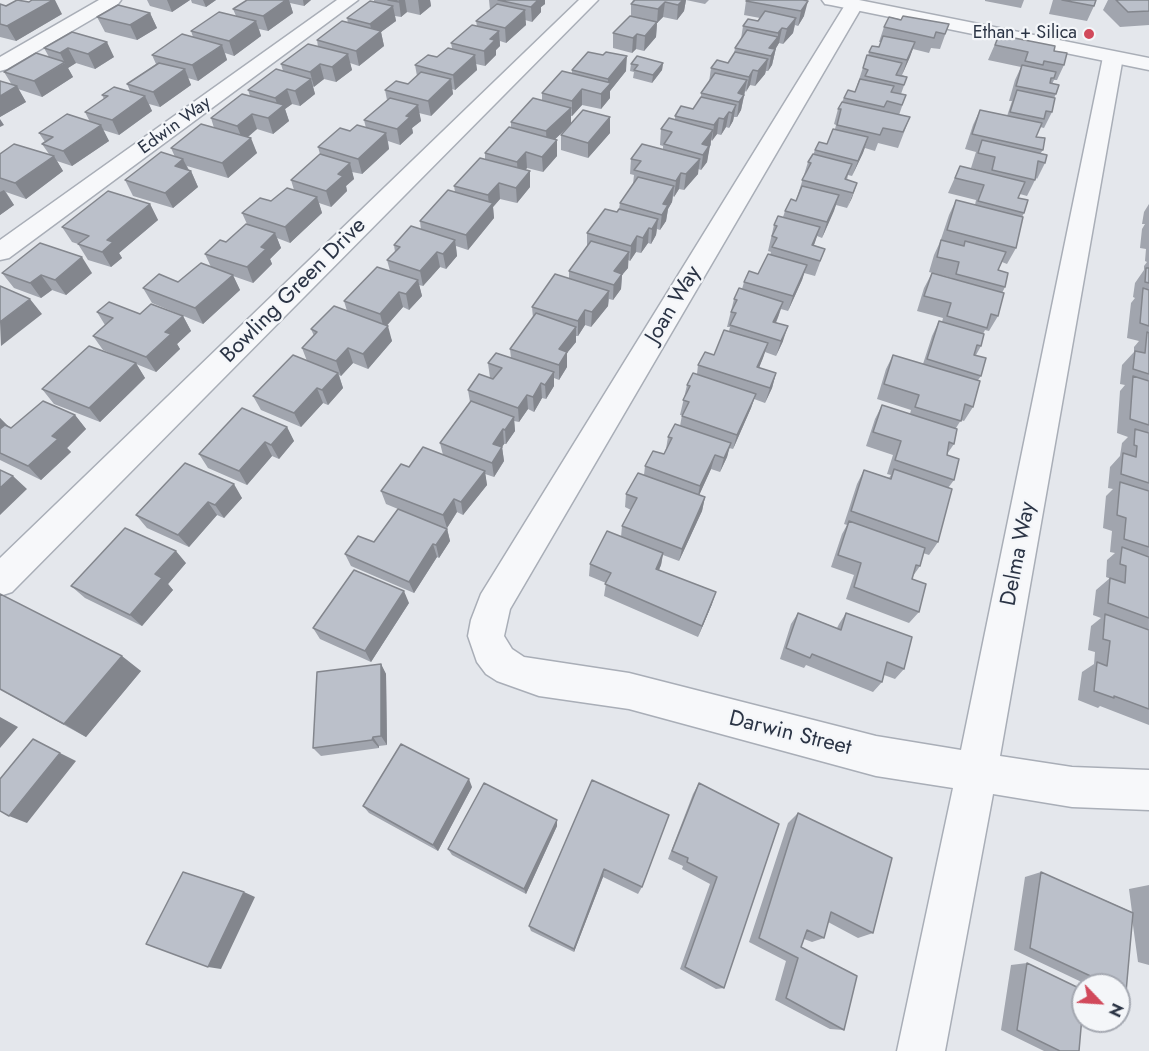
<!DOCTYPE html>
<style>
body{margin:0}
#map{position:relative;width:1149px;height:1051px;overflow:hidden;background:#e4e7ec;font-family:Jost,sans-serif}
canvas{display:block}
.north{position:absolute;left:1071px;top:973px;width:60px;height:60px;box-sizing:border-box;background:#f4f6f9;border:2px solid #a4a8b1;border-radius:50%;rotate:115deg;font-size:16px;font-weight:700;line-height:24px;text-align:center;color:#2b3445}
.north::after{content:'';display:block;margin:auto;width:21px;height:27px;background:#d1495b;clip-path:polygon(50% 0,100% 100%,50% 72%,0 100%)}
</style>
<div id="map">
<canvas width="1149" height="1051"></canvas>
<div class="north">N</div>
</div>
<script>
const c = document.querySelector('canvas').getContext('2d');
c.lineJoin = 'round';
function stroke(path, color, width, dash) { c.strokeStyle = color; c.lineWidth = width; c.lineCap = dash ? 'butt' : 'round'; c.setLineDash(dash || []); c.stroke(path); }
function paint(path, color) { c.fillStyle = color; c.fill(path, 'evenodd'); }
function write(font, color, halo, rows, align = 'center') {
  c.font = font + ' Jost,sans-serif'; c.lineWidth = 4.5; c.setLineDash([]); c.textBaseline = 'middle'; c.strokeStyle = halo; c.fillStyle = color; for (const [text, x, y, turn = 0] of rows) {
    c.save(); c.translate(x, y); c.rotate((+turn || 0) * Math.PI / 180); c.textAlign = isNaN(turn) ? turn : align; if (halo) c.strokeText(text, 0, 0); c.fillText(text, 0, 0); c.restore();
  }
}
const minor = new Path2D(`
 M99,0h22l-3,4 -111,65 -7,2v-14z
 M337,0h21l-349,258 -9,2v-20z
 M579,0h19l-586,592 -12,4v-38z
 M856,0l7,5 -353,604 -6,27 8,13 12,8 105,16 247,63 85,14 142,-693 3,-4h14l3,4 -123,699 72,11 77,3v40l-77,-3 -79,-13 -48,257h-48l56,-263 -77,-12 -247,-67 -90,-13 -42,-15 -11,-7 -9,-12 -9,-26 3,-16 10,-26 364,-589 2,-4z`);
const tertiary = new Path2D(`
 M822,0h37l290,58v12l-318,-65 -6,-1z`);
const wall = new Path2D(`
 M147,0h43l-18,12 -22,-6z
 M191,0h25l-10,7 -14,-4z
 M247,0h64l-7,6 -14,-3 3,10 -25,18 -9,-2 2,7 -27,20 -9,-3 2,7 -29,21 -10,-3 3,7 -31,22 -11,-3 3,7 -33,24 -16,-5 6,11 -37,25 -15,-5 6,10 -37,28 -20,-7 8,13 -14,10v-61h49l-7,-10 3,-2 -6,-9 51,-11 -5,-10 19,-13 -2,-4 28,-4 -3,-7 29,-20 -4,-9 41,-18 -2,-6 45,-15 -3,-7z
 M374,0h56l1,6 -11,9 -13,-3 -6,5 -6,-1 1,5 -15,11 3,14 -25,20 -9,-3 2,7 -16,12 -12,-3 -11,8 2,7 -15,12 -8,-2 -7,5 4,12 -16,13 -16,-5 -9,8 9,16 -29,25 -41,-12 2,4 2,1 7,16 -25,21 -40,-12 -8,-16 50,-23 -4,-9 43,-20 -3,-10 39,-22 -2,-6 35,-19 -2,-7 37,-17 -1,-7 31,-17 -1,-5 27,-16z
 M489,0h56v4l-4,3v5l-9,10 -7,-2 1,5 -20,18 -6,-2v5l-4,4v5l-11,11 -9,-2 1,6 -22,20 -3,-1 1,5 -22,22 -12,-3 2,8 -9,7 1,5 -13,12 -12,-4 1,8 -27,25 -10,-2 2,7 -8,7 1,5 -16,16 -12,-4 3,10 -32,30 -13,-5 4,10 -11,11 2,5 -19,19 -20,-7 7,14 -37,34 -51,-21 -9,-15 35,-6 33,-15 -6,-13 21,-12 21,-18 -5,-11 29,-12 23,-11 -3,-10 29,-26 -2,-7 32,-16 16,-3 -2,-8 23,-20 -2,-10 23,-6 9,-8 -2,-11 22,-8 15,-9 -1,-5 26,-17 -1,-5 14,-11z
 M633,0h76l-4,4 -19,-4 -2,11 -7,9 -14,-3 -6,6 -1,14 -12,14 -8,-2 -4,4 -19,-5v-15l18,-17v-12z
 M803,0l1,16 -6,10 -3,-1 -2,8 -10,11 -4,-1 -3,5 -4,17 -4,6h-2l-1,3 -10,12 -5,-1 -5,7 -4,18 -4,7h-3l-1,4 -4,7 -3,-1 -5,8 -4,-1 -6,7v4l-2,3 -2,14 -6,8 -3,-1v5l-14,16 -5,-1 -5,8 -1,-1 -1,6 -4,7 -2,12 -6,9 -3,-1 -1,6 -5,9 -3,-1 -7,10 -5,-1 -6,9 -2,-1v8l-6,7 -1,14 -8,11 -4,-1 -1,7 -17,21 -6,-2 -7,11h-2v6l-9,11v14l-8,13 -5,-2v8l-8,13 -4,-1 -8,14 -6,-3 -9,13 -5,-1 1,10 -9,13h-2l-2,3 2,14 -10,16 -9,-3 2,11 -24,30 -6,-3 -10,16 3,13 -11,17 -2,-1 -23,36 -63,-27 -6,-12 29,-12 24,-33 -12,-5 -5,-13 28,-24 34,-12 -3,-12 30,-41 -2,-12 22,-12 -2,-15 23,-5 -1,-9 23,-31 -1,-11 37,-28v-8l18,-25v-13l30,-21 2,-3 1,-6 13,-19 1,-9 -4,-1 1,-15 32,-10v-3l-3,-1 1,-16 14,-9v-4l18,-7 8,-11v-5l8,-11 2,-14 17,-5 6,-9 1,-6 6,-9 2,-13 15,-5 2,-3 -16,-3 2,-14z
 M985,0h39l-3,8 -36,-7z
 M1053,0h43l-2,6 -7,15 -38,-7z
 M1108,0h41v25l-29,2 -17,-17z
 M0,4l6,2 56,8 -46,27 -16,-4z
 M150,13l7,15 -20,12 -32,-8 -8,-15z
 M901,20l48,4 -9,25 -9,-1 -2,5 -16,-4 -11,26 5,2 -6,17 5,1 -7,20 11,2 -12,31 -20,-5 -3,8 -10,-3 -13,28 -4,-1 -1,5 10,3 -10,25 -11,-3 -14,33 -5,-2 -3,9 11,4 -10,27 -11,-3 -2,7 -14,31 -7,-2 -5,14 7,18 -7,15 -11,-4 -6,16 17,5 -4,15 -7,15 -11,-4 -3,9 -18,41 -4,-1 -2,9 -7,15 -9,-3 -12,26 6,2 -3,14 -23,50 -16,-6 -2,10 -2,5 53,34 -14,33 -94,-41 2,-13 -17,-7 1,-12 31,-27 1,-11 9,-16 -6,-3 1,-13 18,-19 1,-9 19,-12 2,-5 2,-12 12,-11 2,-11h-2l7,-30 10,-11 1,-9 16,-10 15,-24 1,-4h-3l7,-28 8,-10 2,-7 14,-8 12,-19 1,-3 -3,-1 6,-26 9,-8 2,-6 11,-10 12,-39 5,-7 2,-5 12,-6 8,-15 1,-4 -2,-1 4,-15 6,-11 11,-6 12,-37 1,1 1,-4 10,-5 2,-5h-2l5,-15z
 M72,32l42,25 -19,12 -19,-6 -8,5 5,9 -31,20 -24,-8 8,13 -26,15v-36l12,4 -8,-13 45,-15 -5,-9z
 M999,35l55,16 10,14 -7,15h-3l-2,4 4,10 -2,4 -2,14 -8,16 -4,-1 -4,10 7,13 -3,4 5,9 -8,16 -1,-1 -9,18 -7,-2 -2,4 6,15 -2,4 -6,31 -9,16 -5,-2 -4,8 7,17 -3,6 -4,23 -9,15 -4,-1 -2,4 -2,12 -5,9 5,21 -3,4 -5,27 -9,14 -3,-1 -5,8 -2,16 -7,10 7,26 -6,8 -10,54 -9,13 -6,-2 -3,13 -7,10 -1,3 7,33 -10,11 -63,-24 8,-24 -23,-8 11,-33 5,-9 -3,-1 13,-40 7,-14 25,8 2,-3 -4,-1 6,-19 -27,-9 9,-27 7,-14 28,9 1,-4 -34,-11 9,-30 7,-14 30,9 9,-28 7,-15 3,1 1,-4 -26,-7 7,-23 8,-15 19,6 1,-1 -23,-6 5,-17 6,-13 9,-27 7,-15 19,5 1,-5 -28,-7 12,-27 28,7 -17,-5 5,-16 -11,-3 8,-24 7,-15 27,6 5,-15h-3l6,-21 6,-13 -33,-7z
 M663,63l-1,7 -10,13 -19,-5 1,-6 -4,-1 1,-7z
 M572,70l54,1 -16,20v7l-9,11 -19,-4 -10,11h-1v7l39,10 -22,25 -27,-8v-15l7,-9 -14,14h3v16l-14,16 -16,-4 -2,2 5,17 -13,16 -17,-4 -7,8 1,11 -26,32 -12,-4 1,10 -11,13 -6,-2 -17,19 -4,-1 3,11 -13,14 -6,-3 -17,19 6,15 -24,28 -15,-6 -12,13 -2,-1 4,13 -15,17 -5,-2 -22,24 -40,-17 -8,-14 54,-35 -5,-13 12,-12 -3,-7 36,-18 -3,-10 46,-30 -3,-11 8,-8 -1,-7 27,-15 -1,-9 35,-29 -1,-6 31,-27v-6l26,-25v-6l31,-21v-8l30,-20z
 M150,204l8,16 -39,33 3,5 -11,9 -23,-7 -10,-16 -6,-2 -10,-15z
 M1149,204v521l-49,-19 -2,2 -20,-8 4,-28 12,-8 1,-12 -7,-2 3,-24 10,-8 -8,-3 3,-25 14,-12 1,1 -5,-2 1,-17 8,-7 -5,-1 2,-21 -9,-3 3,-32 7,-7 -5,-1 2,-21 10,-11 2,-13 6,-6 -11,-4 3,-42 5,-6 -5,-1 2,-19 12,-13v-5l5,-6 -12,-3 4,-35 4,-5 -2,-1 2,-14 9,-13v-4l3,-4 -2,-1 1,-12 -6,-1 2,-19 3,-5h-3l2,-12z
 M2,273h90l-26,22 -14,-5 -11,8 -27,-10z
 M97,312l86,4 8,15 -14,13 3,5 -24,23 -20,-8 9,14 -45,44 -46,-18 -12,-15 77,-32 -16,-7 -10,-14 12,-11z
 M75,415l11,14 -19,19 4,4 -30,28 -41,-20v-42l8,8 3,2z
 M287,427l7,14 -15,18 -7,-3 -25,29 -39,-17 -9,-14z
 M185,463l57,35 -18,20 -7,-3 -28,32 -42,-19 -11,-13z
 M186,563l-18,21 5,6 -31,36 -57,-28 -14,-12z
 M0,594l141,77 -55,66 -86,-47z
 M409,603l-38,59 -51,-23 -7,-11z
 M798,613l39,15 2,-4 7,-11 58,56 -9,10 -11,-4 -2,7 -9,10 -67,-27 -2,3 -24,-9 11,-35z
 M381,664l5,10 1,71 -8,1v2l-58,8 -8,-8z
 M592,780l50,107 -4,7 -35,-17 -29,75 -43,-21 -2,-5z
 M699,783l80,41 -55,164 -8,1 -36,-20 30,-85 -28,-15 1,-3 -15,-7 25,-65z
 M472,787l-34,64 -69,-38 -6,-7z
 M798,813l75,120 -15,5 -30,-16 -4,16 -12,4 -8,-3 -3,8 43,83 -14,-1 -55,-29 11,-39 -37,-19 39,-119z
 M557,820v6l-31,68 -74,-39 -4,-6z
 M1041,872l91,40 -3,-23 20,-4v80l-11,-3 -6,-44 -6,74 -7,1v-8h-31l-74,-35 11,-73z
 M1027,963l52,88h-35l-43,-21 10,-65z`);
const shadedWall = new Path2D(`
 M53,0h2l7,14 -46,27 -9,-15z
 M167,0h23l-18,12z
 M203,0h13l-10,7z
 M286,0h3l4,13 -25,18 -5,-15z
 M303,0h8l-7,6z
 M401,0h4l2,12 -6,5 -2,-15z
 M418,0h12l1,6 -11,9z
 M537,0h8v4l-4,3v5l-9,10 -1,-15z
 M683,0h3l-2,11 -7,9 1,-15z
 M808,1l-4,15 -6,10 3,-15z
 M665,2l-2,15 -6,6 -1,14 -12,14 1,-15 12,-13 1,-14z
 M393,6l3,15 -15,11 3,14 -25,20 -3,-15 17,-14 -3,-13z
 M525,10l1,15 -20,18 -1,-15z
 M150,13l7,15 -20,12 -7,-15z
 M796,18l-3,15 -10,11 4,-15z
 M256,21l5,15 -27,20 -5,-15z
 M782,28l-3,15 -3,5 -4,17 -4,6 3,-15 -2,-8 9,-11v-4z
 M499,31l1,15 -4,4v5l-11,11 -1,-15 6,-12z
 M637,34l-1,15 -4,4 1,-15z
 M107,42l7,15 -19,12 -7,-15z
 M915,42l-5,15 -8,18 5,-15z
 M222,45l5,15 -29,21 -6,-16z
 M68,48l8,15 -8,5 5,9 -31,20 -8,-16 31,-18 -5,-10z
 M348,54l4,16 -16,12 -4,-15z
 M475,55l2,15 -22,20 -2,-15z
 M627,56l-1,15 -16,20v7l-9,11v-15l7,-8v-7z
 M768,59l-3,15 -10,12 3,-15z
 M663,63l-1,7 -10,13 1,-8z
 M320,64l4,15 -10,8 -4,-15z
 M185,69l6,16 -31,22 -7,-15z
 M753,70l-3,15 -4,7 3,-15z
 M311,79l4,15 -15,12 -5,-15z
 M451,79l2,15 -22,22 -3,-15z
 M747,80l-6,30 -4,7 2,-15 -1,-9z
 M17,86l9,16 -26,15v-21z
 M287,89l5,15 -7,5 4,12 -16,13 -5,-16 11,-9 -4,-11z
 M582,89v16l-10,11v-15z
 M145,96l7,15 -33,24 -7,-15z
 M418,105l3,16 -9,7 1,5 -13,12 -3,-16 9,-13z
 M736,105l-3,16 -4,7 3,-15z
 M571,108v16l-24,23 -1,-16z
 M729,112l-3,15 -5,8 3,-16z
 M252,114l5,15 -14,12 -6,-15z
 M610,117v16l-22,25v-15z
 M719,118l-2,16 -5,7 2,-16z
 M0,119l4,6 -4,2z
 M101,125l8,16 -37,25 -9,-15z
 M713,130l-6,32 -6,8 2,-15 -1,-11z
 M386,133l3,16 -27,25 -4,-15z
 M868,137l-5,16 -11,23 6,-15z
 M251,138l6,15 -29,25 -6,-15z
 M557,140v16l-14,16 -1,-15z
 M526,152l1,16 -9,10 -1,-16z
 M54,156l9,15 -37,28 -11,-16z
 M183,159l7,14 1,-2 7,16 -25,21 -8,-15 10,-27z
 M700,159l-2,15 -14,16 2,-16z
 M350,163l4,16 -8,7 1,5 -16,16 -5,-16 12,-17z
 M530,171v16l-13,16 -1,-15z
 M681,173l-2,16 -5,8 2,-16z
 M499,183l1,16 -7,8 1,11 -26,32 -2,-15 23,-28 -1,-12z
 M857,183l-5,15 -5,10z
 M674,186l-2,16 -4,7 -2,12 -6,9 3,-26z
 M4,190l10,15 -14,10v-23z
 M839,195l-5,16 -12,27 5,-16z
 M317,197l5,16 -32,30 -5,-16z
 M150,204l8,16 -39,33 3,5 -11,9 -9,-15 5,-12z
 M658,219l-2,16 -5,9 1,-15z
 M820,227l-5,15 -6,15 3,-12z
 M649,228l-1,15 -7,10 2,-15z
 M275,233l6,15 -11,11 2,5 -19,19 -6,-16 14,-20z
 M637,236l-1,16 -6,9 1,-15z
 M455,240l2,16 -11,13 -3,-15z
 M437,252l3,15 -17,19 -3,-15z
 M629,252l-1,16 -6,7 -1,14 -8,11 1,-29z
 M82,257l10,16 -26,22 -11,-15z
 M807,265l-5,15 -14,31 5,-15z
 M41,275l11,15 -11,8 -11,-15z
 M233,275l7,15 -37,34 -8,-16z
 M418,280l4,16 -13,14 -3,-16z
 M609,291l-1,15 -17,21 1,-15z
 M399,292l4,15 -19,22 -4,-15z
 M30,299l12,15 -41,32 -1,-24z
 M783,302l-5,15 -9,20 4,-15z
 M585,310v15l-7,11v-15z
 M183,316l8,15 -14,13 3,5 -24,23 -10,-15 19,-25z
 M388,326l4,15 -24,28 -5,-15z
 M788,326l-5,15 -7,15 5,-15z
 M576,327v15l-9,11v14l-8,13v-31z
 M768,343l-5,15 -10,24 4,-15z
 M348,348l5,15 -12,13 -5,-15z
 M136,363l9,15 -45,44 -11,-14z
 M554,372v14l-8,13 -1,-14z
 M338,373l5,15 -15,17 -6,-15z
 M776,373l-4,15 -7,15 5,-15z
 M541,383l1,15 -8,14 -1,-15z
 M317,388l6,15 -22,24 -7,-14z
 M756,394l-5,14 -18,41 4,-14z
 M527,395l1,14 -9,13 -1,-14z
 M75,415l11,14 -19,19 4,4 -30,28 -13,-14 24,-30z
 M514,417l1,14 -9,13 -1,-14z
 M0,418l12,12 -12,10z
 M287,427l7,14 -15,18 -8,-14z
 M503,429l1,15 -9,14 -2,-14z
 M265,442l7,14 -25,29 -8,-14z
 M731,443l-4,14 -7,15 4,-14z
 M502,447l2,14 -10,16 -2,-14z
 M715,455l-4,14 -14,31 3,-14z
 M485,471l2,14 -24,30 -2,-13z
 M13,476l14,13 -27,26v-27z
 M234,484l8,14 -18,20 -9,-13z
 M705,497l-3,14 -23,50 3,-12z
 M454,499l3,13 -10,16 -4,-13z
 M208,502l9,13 -28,32 -11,-12z
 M447,529l3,12 -11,17 -3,-13z
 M433,544l4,13 -23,36 -5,-11z
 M176,551l10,12 -18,21 5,6 -31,36 -12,-11 25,-41z
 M663,553l-2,12 -7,16 2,-12z
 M404,591l5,12 -38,59 -6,-11z
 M716,592l-4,12 -14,33 4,-11z
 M122,656l19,15 -55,66 -22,-13z
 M381,664l5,10 1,71 -6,-9z
 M0,717l18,10 -18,21z
 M373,737l6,9v2l-7,-8z
 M60,753l16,8 -49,62 -18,-7z
 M469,779l3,8 -34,64 -5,-6z
 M557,820v6l-31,68 -2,-5z
 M604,869l-1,8 -29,75v-3z
 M244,892l11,5 -34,72 -13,-2z`);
const building = new Path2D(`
 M17,0l12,2 3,-2h21l-46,26 -7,-2v-20l6,2z
 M247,0h39l-23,16 -30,-7z
 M388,0h13l-2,2z
 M498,0h40l-7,7z
 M635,0h48l-5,5 -13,-3 -7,7 -27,-5z
 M747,0h56l5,1 -7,10 -55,-10z
 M1062,0h34l-2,6z
 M1116,0h33v11l-21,1z
 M370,1l23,5 -23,18 -23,-6z
 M497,4l28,6 -20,18 -29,-7z
 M118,5l32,8 -20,12 -33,-8z
 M765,11l31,7 -9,11 -5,-1 -4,5 -35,-7 5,-7 10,2z
 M219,12l37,9 -27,20 -38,-10z
 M630,16l27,6 -12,14 -8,-2 -4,4 -20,-5z
 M903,16l46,8 -4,10 -9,-2 -2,6 -50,-11 5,-10 12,3z
 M342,21l39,10 -25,20 -39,-11z
 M472,25l27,6 -9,8 5,1 -11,11 -33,-8z
 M747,30l31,7 -9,11 6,1 -4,7 -36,-8z
 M72,32l35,10 -19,12 -20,-6 -8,5 -16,-5z
 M182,34l40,11 -30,20 -40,-10z
 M999,35l56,11 -1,5 13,2 -3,12 -20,-4 -1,4 -18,-4 3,-9 -33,-7z
 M883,36l32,6 -8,18 -38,-8 3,-6 7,1z
 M308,44l40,10 -16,13 -12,-3 -10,8 -29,-8z
 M448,48l27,7 -22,20 -38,-10 13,-10 9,2z
 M588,52l15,3 3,-3 21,4 -19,23 -36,-9z
 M735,52l33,7 -10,12 -5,-1 -4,7 -38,-9 6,-8 11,3z
 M36,53l29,9 -31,19 -30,-9z
 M867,55l35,8 -6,12 11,2 -3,8 -39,-9 3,-6 -5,-2z
 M637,56l26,7 -10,12 -19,-5 4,-5 -7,-1z
 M159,63l26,6 -32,23 -26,-8z
 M1022,65l34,7 -2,6h-3l-1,5 9,2 -3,9 -40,-8z
 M276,69l35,10 -16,12 -8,-2 -12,9 -27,-8z
 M562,71l49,12 -10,11 -19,-5 -10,12 -30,-8z
 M421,72l30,7 -23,22 -43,-11 11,-9 12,3z
 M715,73l32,7 -9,13 6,2 -5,7 -38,-9z
 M860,79l34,7 -3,6 15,3 -4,10 -15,-4 -3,6 -40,-9 4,-8 7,2z
 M0,81l17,5 -17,10z
 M114,87l31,9 -33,24 -27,-8 23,-16 -6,-1z
 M1017,90l38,8 -3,14 -6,-1 -2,8 -34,-7z
 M242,94l42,11 -16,13 -16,-4 -15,12 -26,-8z
 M701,97l35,8 -4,8 -3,-1 -5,7 -5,-1 -5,7 -39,-9 6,-10 12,3z
 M390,98l28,7 -12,11 4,1 -13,12 -33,-9z
 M533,98l38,10 -25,23 -35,-9z
 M842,102l68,15 -7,15 -20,-4 -3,7 -43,-10 4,-16h-3z
 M583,110l27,7 -22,26 -27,-8z
 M980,110l62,13 -6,14 9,1 -2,12 -71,-16z
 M67,114l34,11 -38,26 -21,-7 11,-7 -14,-4z
 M669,118l44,12 -11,14 7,2 -6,9 -39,-11 8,-12 -11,-3z
 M201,124l50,14 -29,25 -51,-15z
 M357,125l29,8 -28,26 -40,-12 22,-19 10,3z
 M509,127l48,13 -15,17 -16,-5 -9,10 -32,-9z
 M833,129l35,8 -10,24 -43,-11 4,-8 8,2z
 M982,140l65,15 -2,8 -7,-2 -3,19 -43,-10 3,-13 -17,-4z
 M14,144l40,12 -39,27 -15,-5v-24z
 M642,144l58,15 -14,15 -5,-1 -5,8 -42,-11 7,-9 -10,-2z
 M161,152l22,7 -8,7 16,5 -26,22 -40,-13z
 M320,154l30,9 -12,11 5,2 -17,15 -35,-11z
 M813,154l39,10 -7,15 12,4 -4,10 -51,-13 9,-17 -3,-1z
 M480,158l50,13 -14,17 -17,-5 -11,12 -34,-9z
 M960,166l65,16 -7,16 10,2 -4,13 -46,-12 6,-16 -29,-7z
 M638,177l36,9 -11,18 5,1 -6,10 -42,-12z
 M802,186l37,9 -12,27 -42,-11 6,-12 5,2z
 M287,188l30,9 -32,30 -43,-14 18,-15 11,3z
 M448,190l45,13 -27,32 -46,-14z
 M108,191l42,13 -43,36 6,2 -11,10 -24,-8 11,-8 -27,-9z
 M956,200l67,17 -7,31 -69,-18z
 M605,209l12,3 2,-3 39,10 -6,10 -3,-1 -6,10 -6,-2 -6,10 -44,-13z
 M778,216l42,11 -8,18 13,4 -5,12 -48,-14 5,-9 -5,-2 5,-10 -3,-1z
 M246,224l29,9 -14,14 5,2 -19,18 -42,-13 15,-14 6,2z
 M411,226l44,14 -12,14 -6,-2 -17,19 -33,-11 13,-13 -6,-2z
 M941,240l23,6 1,-5 41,11 -8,18 10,3 -3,14 -49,-13 3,-12 -22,-5z
 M591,241l38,11 -15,19 8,3 -8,11 -45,-14z
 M40,243l42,14 -27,23 -14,-5 -11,8 -28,-10z
 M768,254l39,11 -14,31 -49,-14 5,-11 9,3z
 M201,263l32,12 -38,33 -52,-20 16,-14 19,8z
 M377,267l41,13 -12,14 -7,-2 -19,22 -36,-13z
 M1146,268h3v15l-4,-1z
 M932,273l72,20 -6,23 -7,-2 -4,14 -40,-12 4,-13 -27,-7z
 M555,274l54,17 -17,21 -7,-2 -7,11 -46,-14z
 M0,286l30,13 -30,23z
 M739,288l44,14 -10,20 15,4 -7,15 -51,-16 6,-12 -5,-1 6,-12 -3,-1z
 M1143,288l6,2v36l-9,-3z
 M109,302l31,12 11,-10 32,12 -18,16 6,2 -25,23 -53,-21 20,-18 -16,-6z
 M334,306l54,20 -25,28 -15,-6 -12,13 -34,-13 15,-16 -6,-3z
 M536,313l40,14 -17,22 8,3 -8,13 -49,-16z
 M939,321l45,13 -3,12 -4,-1 -3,10 12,3 -5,18 -54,-17z
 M724,330l44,13 -11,24 19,6 -6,15 -72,-23 7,-13 9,3z
 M1147,332l2,1v41l-16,-5 2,-18 10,2z
 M89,346l47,17 -47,45 -47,-19z
 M496,353l58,19 -9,13 -4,-2 -8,14 -6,-2 -9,13 -50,-18 11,-16 14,5 9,-11 -14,-5z
 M293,355l45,18 -16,17 -5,-2 -23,25 -41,-17z
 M893,355l87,26 -7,26 -8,-3 -4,17 -46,-14 4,-12 -35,-11z
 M693,373l63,21 -19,41 -55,-19 7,-14 -6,-2 7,-14 -3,-1z
 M1133,376l16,5v44l-19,-6z
 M43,401l32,14 -23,21 6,3 -30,27 -28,-13v-24l5,-4 6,3z
 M471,401l43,16 -9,13 -2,-1 -10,15 9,3 -10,16 -52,-20z
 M882,405l75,24 -3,15 -5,-2 -2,13 12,4 -5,21 -59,-20 6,-19 -28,-9z
 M242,408l45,19 -16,18 -6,-3 -26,29 -40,-17z
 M675,424l56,19 -7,15 -9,-3 -15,31 -55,-20 8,-15 11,3 8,-16 -4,-1z
 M1135,429l14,4v50l-28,-9 2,-21 13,4 1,-11 -3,-1z
 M423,447l62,24 -24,31 -7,-3 -11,16 -62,-24 20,-27 8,3z
 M185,463l49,21 -19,21 -7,-3 -30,33 -42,-20z
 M894,469l58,20 -14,53 -87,-31 13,-41 27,9z
 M0,470l13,6 -13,12z
 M638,473l67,24 -23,52 -60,-23 15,-28 -11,-4z
 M1120,482l29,9v56l-25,-8 2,-21 -9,-3z
 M398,509l49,20 -11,16 -3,-1 -24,38 -64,-28 13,-18 16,6z
 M849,521l76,27 -5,18 -4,-1 -4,14 14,5 -7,28 -65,-25 7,-24 -23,-8z
 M125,528l51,23 -21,23 7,4 -32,37 -59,-29z
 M607,531l56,22 -7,16 60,23 -14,34 -97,-42 6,-11 -21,-9z
 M1122,547l27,10v61l-41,-15 2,-25 15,5 1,-17 -6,-2z
 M354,570l50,21 -39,60 -52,-23z
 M0,594l122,62 -58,68 -64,-35z
 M798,613l43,17 5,-17 66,24 -8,32 -17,-7 -5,20 -70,-28 -2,4 -24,-10z
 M1105,614l44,16v79l-35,-13v2l-20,-7 3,-29 10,4 3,-25 -7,-2z
 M381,664v72l-8,1 -1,3 -59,8 4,-76z
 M33,739l27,14 -51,63 -9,-5v-32z
 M401,744l68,35 -36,66 -70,-39z
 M592,780l77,35 -27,72 -38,-18 -30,80 -45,-23z
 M484,783l73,37 -33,69 -76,-40z
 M699,783l80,41 -55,164 -39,-21 32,-90 -30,-15 1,-4 -16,-7z
 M798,813l94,45 -19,75 -42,-21 -7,26 -17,-8 -6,17 56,29 -13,54 -58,-32 12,-40 -39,-20z
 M183,872l61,20 -36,75 -62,-23z
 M1041,872l92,41 -7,79 -7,-3v-4h-9l-80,-37z
 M1027,963l56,27v15l-4,46h-19l-43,-21z`);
const markers = [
 [1089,34,6,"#d1495b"]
];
const farPoinames = [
 ["Ethan + Silica",1077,34]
];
const farStreetnames = [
 ["Edwin Way",175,126,-36]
];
const streetNames = [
 ["Bowling Green Drive",294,291,-45],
 ["Joan Way",674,305,-59],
 ["Delma Way",1019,554,-79],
 ["Darwin Street",790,734,14]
];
stroke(minor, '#a9aeb7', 3);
stroke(tertiary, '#a9aeb7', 3);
paint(minor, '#f7f8fa');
paint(tertiary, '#f7f8fa');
paint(wall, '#a1a5ae');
paint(shadedWall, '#83868d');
paint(building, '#bbc0ca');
stroke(building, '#83868d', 1.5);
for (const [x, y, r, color] of markers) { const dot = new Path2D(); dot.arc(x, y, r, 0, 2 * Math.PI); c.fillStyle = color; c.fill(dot); stroke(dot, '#f4f6f9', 2); }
write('18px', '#2b3445', '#f4f6f9', farPoinames, 'right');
write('18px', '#2b3445', '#f4f6f9', farStreetnames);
write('22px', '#2b3445', '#f4f6f9', streetNames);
</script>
